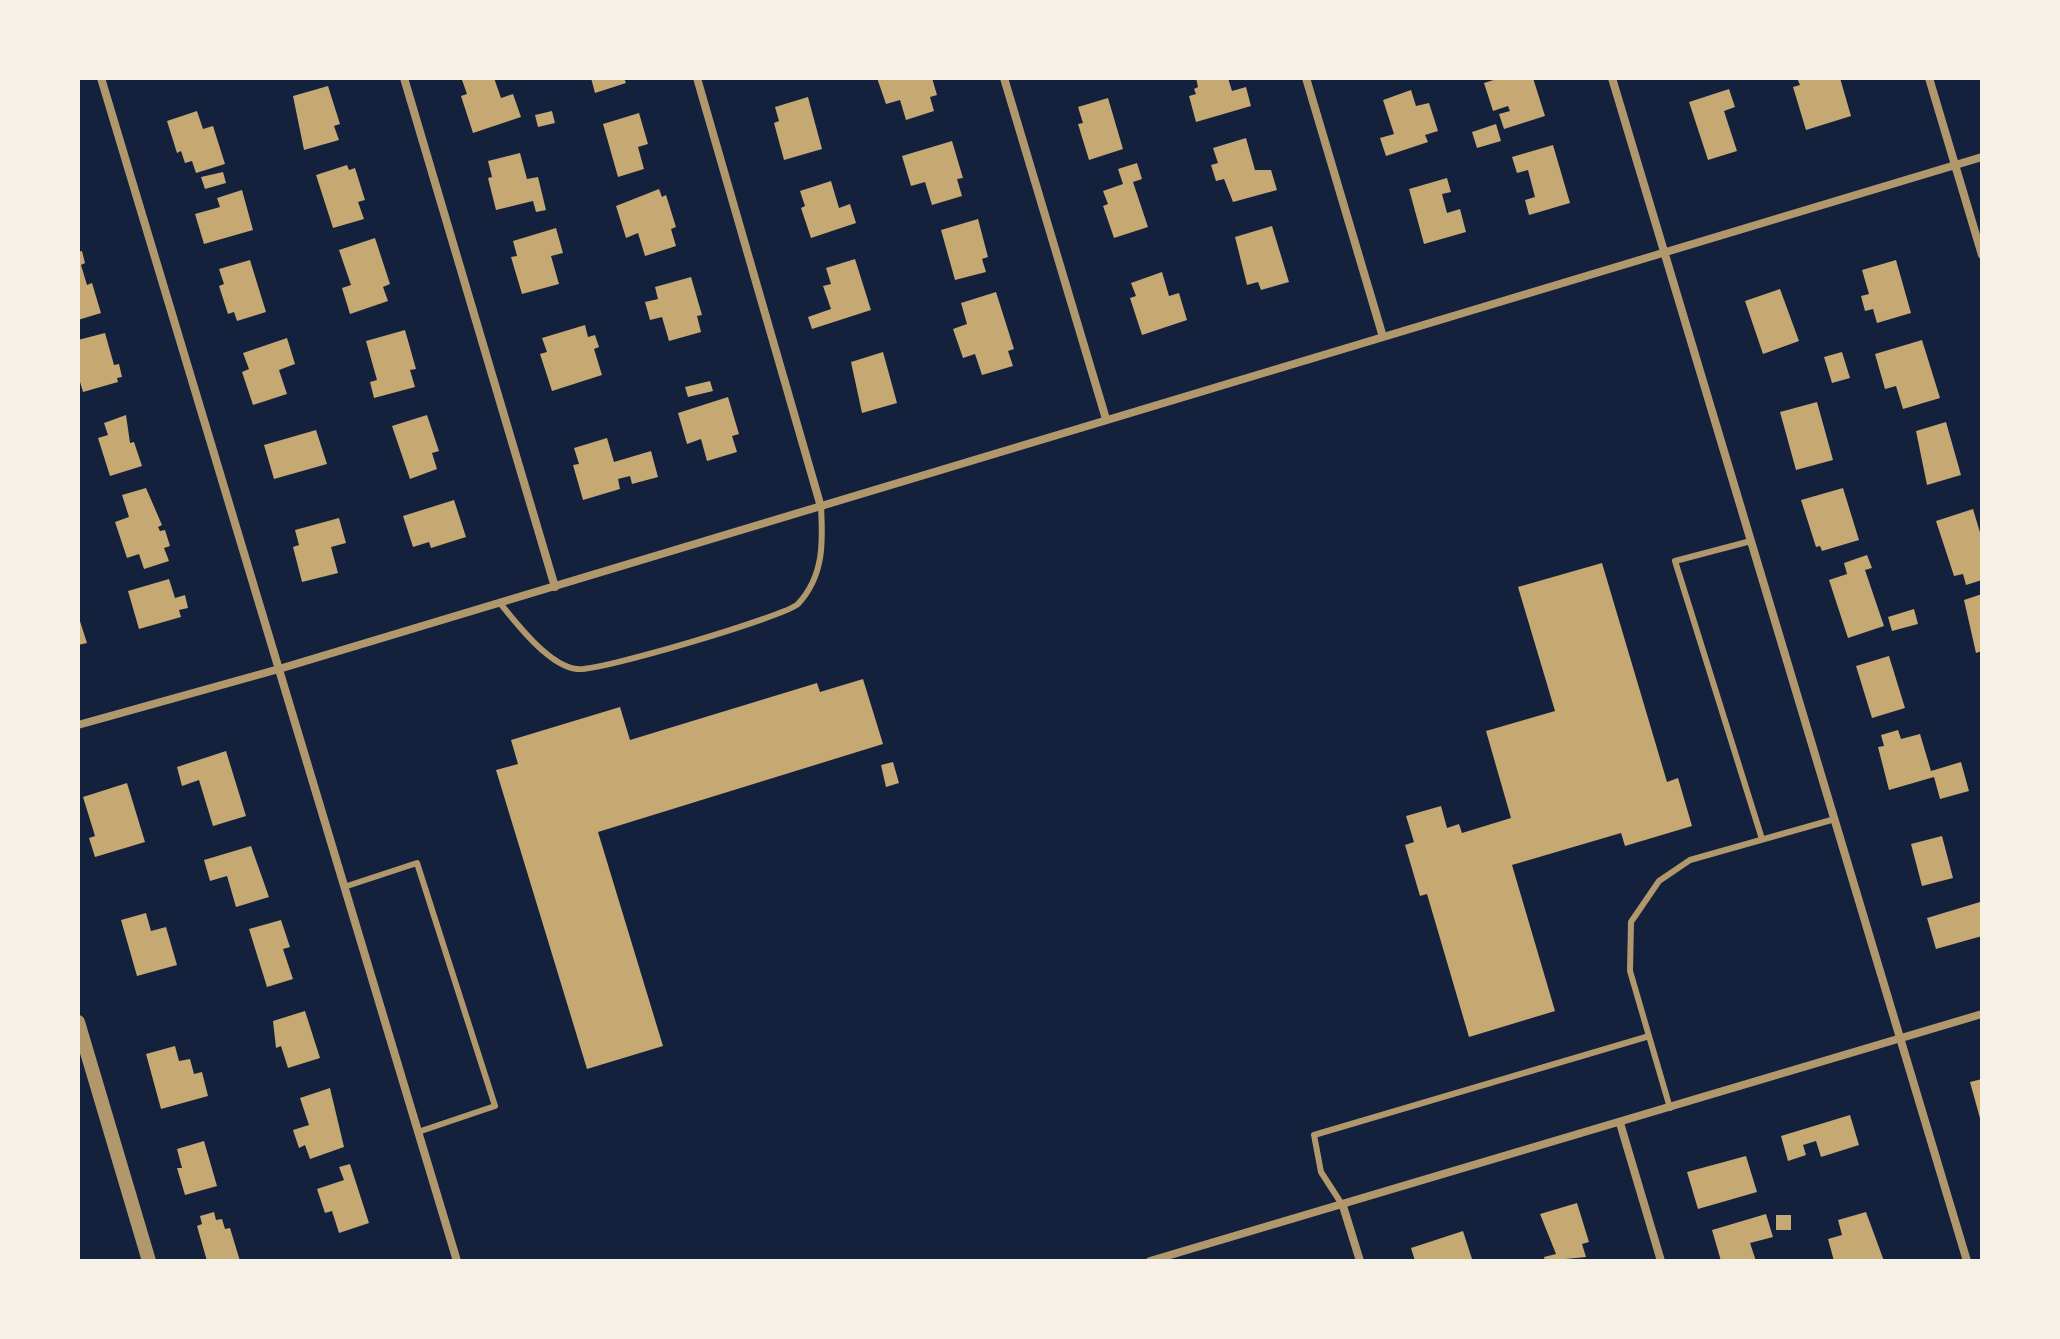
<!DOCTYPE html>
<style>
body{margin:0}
#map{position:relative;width:2060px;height:1339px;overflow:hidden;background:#14213d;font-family:"Zilla Slab",serif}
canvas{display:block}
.frame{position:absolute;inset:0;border:80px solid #f6f1e7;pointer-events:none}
</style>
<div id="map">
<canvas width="2060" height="1339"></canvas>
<div class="frame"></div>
</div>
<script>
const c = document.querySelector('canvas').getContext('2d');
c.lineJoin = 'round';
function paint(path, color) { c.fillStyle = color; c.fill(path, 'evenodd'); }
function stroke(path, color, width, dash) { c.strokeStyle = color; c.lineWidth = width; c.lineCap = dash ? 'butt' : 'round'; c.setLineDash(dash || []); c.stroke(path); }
const building = new Path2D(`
 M468,78h26l7,20 12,-4 8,23 -48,16 -12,-37 6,-2 -5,-14z
 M591,78h33l2,5 -31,10z
 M877,78h55l5,17 -7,2 4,14 -28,9 -6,-20 -14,4z
 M1196,78h32l4,13 14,-4 5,19 -55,16 -7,-26 7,-2 -2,-5 4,-2z
 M1500,78h33l12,38 -41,13 -5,-15 11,-3 -2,-5 -15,5 -9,-28z
 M1797,78h43l11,38 -45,14 -13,-43 7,-2z
 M328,86l12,38 -6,2 5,14 -35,10 -11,-54z
 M1729,89l6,18 -11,4 13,40 -29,9 -19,-58z
 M1411,90l5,16 13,-3 9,28 -13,4 3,7 -42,14 -6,-18 14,-4 -11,-34z
 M808,97l14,52 -38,11 -10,-37 5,-2 -4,-14z
 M1108,98l15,51 -34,11 -11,-36 5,-1 -5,-16z
 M197,111l6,18 10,-3 12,38 -29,9 -4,-12 -7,2 -4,-12 -4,2 -10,-32z
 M552,111l3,12 -17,4 -3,-12z
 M639,113l9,31 -10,3 6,22 -26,8 -15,-53z
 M1496,124l5,17 -24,7 -5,-16z
 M1246,138l9,32h16l6,20 -44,12 -9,-23 -8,2 -5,-16 7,-2 -5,-15z
 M952,141l11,37 -6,1 5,17 -30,9 -7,-23 -14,4 -9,-30z
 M1553,145l17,58 -41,12 -4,-15 10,-3 -7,-27 -11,3 -5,-16z
 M520,153l7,26 11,-2 8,33 -10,2 -3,-11 -37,9 -8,-32 4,-1 -4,-16z
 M1137,163l5,16 -9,3 15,45 -34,11 -11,-32 5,-2 -5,-13 20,-7 -5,-15z
 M347,165l2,5 6,-2 10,32 -7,2 6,17 -31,9 -17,-53z
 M223,172l3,11 -21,6 -4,-12z
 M1447,178l4,14 -9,2 5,19 13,-4 6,23 -42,12 -15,-55z
 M831,181l8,27 11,-4 6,19 -45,15 -10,-30 4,-2 -5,-15z
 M659,189l3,8 4,-2 10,32 -5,2 5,17 -31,10 -7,-23 -12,5 -10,-32z
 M242,190l11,40 -49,14 -9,-30 25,-7 -3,-9z
 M978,219l10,38 -6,2 4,13 -31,8 -14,-50z
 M1272,226l17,56 -28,8 -3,-8 -11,3 -12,-48z
 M556,228l7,25 -12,3 8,28 -37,10 -11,-37 6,-1 -4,-15z
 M375,238l15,46 -7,3 5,14 -38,13 -8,-26 9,-3 -12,-35z
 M82,251l3,12 -4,2 6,20 5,-2 9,30 -23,7v-68z
 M855,259l16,51 -59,19 -4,-12 23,-8 -8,-23 8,-2 -5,-16z
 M250,260l16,52 -29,9 -3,-9 -6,2 -9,-28 5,-2 -5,-15z
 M1896,260l15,53 -34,10 -4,-14 -8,2 -4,-15 8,-2 -7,-24z
 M1162,272l7,24 10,-3 8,27 -45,15 -12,-37 6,-2 -5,-13z
 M691,277l11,38 -5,1 4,16 -32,9 -7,-24 -12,3 -5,-18 13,-3 -3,-12z
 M1780,289l19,52 -36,13 -18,-53z
 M996,292l18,57 -6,2 5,15 -31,9 -7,-21 -12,4 -10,-29 14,-5 -6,-21z
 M585,325l3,12 7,-2 4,12 -5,2 8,26 -50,16 -12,-37 7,-2 -5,-14z
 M405,330l11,39 -6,1 5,17 -41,11 -4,-16 7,-2 -11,-39z
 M105,333l9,32 5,-1 3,13 -5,1 1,4 -35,10 -5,-17v-35z
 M287,338l8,26 -16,6 8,24 -34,11 -11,-33 7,-3 -6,-16z
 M1922,340l18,58 -37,11 -7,-23 -11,3 -10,-35z
 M883,352l14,51 -35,10 -11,-51z
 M1842,352l8,26 -18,5 -8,-26z
 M710,381l3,10 -25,6 -3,-10z
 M728,397l11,37 -7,2 5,16 -30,9 -6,-22 -14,5 -9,-31z
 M1817,402l16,58 -37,10 -16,-58z
 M126,415l4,28 4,-1 8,24 -32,10 -12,-38 10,-3 -4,-12z
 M427,415l12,36 -7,2 5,16 -27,10 -18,-53z
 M1946,422l15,53 -34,10 -11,-54z
 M316,430l11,34 -53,15 -10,-34z
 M607,438l7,24 37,-11 7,26 -26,7 -2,-8 -12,3 2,10 -37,11 -10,-35 6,-1 -5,-16z
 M146,488l16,37 -4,2 2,4 5,-1 5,16 -6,2 5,13 -25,8 -5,-15 -12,4 -12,-36 14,-5 -7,-22z
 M1843,488l16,52 -37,11 -2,-5 -4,1 -15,-47z
 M454,500l12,37 -35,11 -2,-6 -16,5 -10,-31z
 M1973,509l9,30v41l-16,5 -3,-11 -9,2 -18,-55z
 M339,518l7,25 -15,4 7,26 -36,9 -9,-35 6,-2 -4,-15z
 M1867,555l5,13 -7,2 19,56 -36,12 -19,-58 18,-6 -3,-11z
 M1602,563l65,219 11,-4 14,48 -67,20 -4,-13 -109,32 43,146 -86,26 -42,-143 -7,2 -15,-51 9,-3 -8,-26 35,-10 6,22 12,-4 3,9 49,-15 -25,-87 69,-20 -37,-124z
 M169,579l6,19 10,-3 3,13 -9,2 2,7 -42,12 -11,-38z
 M1982,594v57l-6,2 -12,-53z
 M1914,609l4,15 -26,7 -4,-14z
 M78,615l9,28 -9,2z
 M1889,656l16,52 -33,10 -16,-52z
 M863,679l20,65 -285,88 65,214 -76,23 -91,-299 22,-6 -7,-24 109,-33 10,33 187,-57 3,9z
 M1898,730l3,9 19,-5 11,37 30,-9 8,29 -29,8 -6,-22 -45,13 -11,-43 6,-1 -3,-11z
 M226,751l20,65 -33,10 -14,-46 -17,6 -5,-19z
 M893,762l6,21 -13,4 -5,-22z
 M127,783l18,59 -50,15 -6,-19 6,-2 -12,-39z
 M1942,836l11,42 -31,8 -11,-42z
 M251,846l18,51 -33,10 -9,-31 -17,5 -6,-21z
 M1980,902l2,34 -46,13 -9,-31z
 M146,913l5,18 15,-4 11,38 -40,11 -16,-56z
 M281,920l9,27 -7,2 10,30 -26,8 -18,-58z
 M305,1011l15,47 -32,10 -7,-22 -5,2 -3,-27z
 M175,1046l4,15 11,-2 4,15 8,-2 6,24 -47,13 -15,-55z
 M1982,1079v43h-1l-11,-40z
 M330,1088l14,59 -34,12 -5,-14 -6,3 -6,-18 16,-5 -9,-27z
 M1850,1115l9,30 -38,12 -5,-16 -13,4 3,10 -18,6 -7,-25z
 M204,1141l13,45 -32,9 -8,-27h5l-5,-19z
 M1746,1156l11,36 -59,17 -11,-37z
 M350,1164l19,59 -30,10 -7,-22 -7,2 -8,-24 27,-9 -5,-13z
 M1577,1203l12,39 -7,2 4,13 -41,4 -1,-4 12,-3 -16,-40z
 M214,1212l2,8 6,-1 3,10 5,-1 10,33h-33l-10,-35 5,-2 -2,-8z
 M1866,1212l18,49h-50l-6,-22 14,-4 -4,-15z
 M1766,1214l7,23 -23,6 6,18h-35l-9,-31z
 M1776,1215h15v15h-15z
 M1463,1231l9,28 -57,2 -4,-13z`);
const service = new Path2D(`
 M1751,541l-76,20 87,278
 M500,603c17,21 49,63 77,66 21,3 209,-53 221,-65 26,-28 25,-62 23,-97
 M344,887l73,-24 78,243 -77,26
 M1670,1108l-40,-137 1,-49 28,-41 31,-21 145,-41
 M1343,1206l-22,-34 -7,-37 332,-98`);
const minor = new Path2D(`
 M101,78l356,1183
 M404,78l151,509
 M697,78l124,429
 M1004,78l102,341
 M1306,78l77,259
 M1612,78l355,1183
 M1929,78l53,177
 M78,725l201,-56 1703,-512
 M1620,1123l41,138
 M1343,1206l17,55
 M1150,1261l832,-247`);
const tertiary = new Path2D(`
 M78,1022l71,239`);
paint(building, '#c6a872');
stroke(service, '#b1986c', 6);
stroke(minor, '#b1986c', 8);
stroke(tertiary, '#b1986c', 14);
</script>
